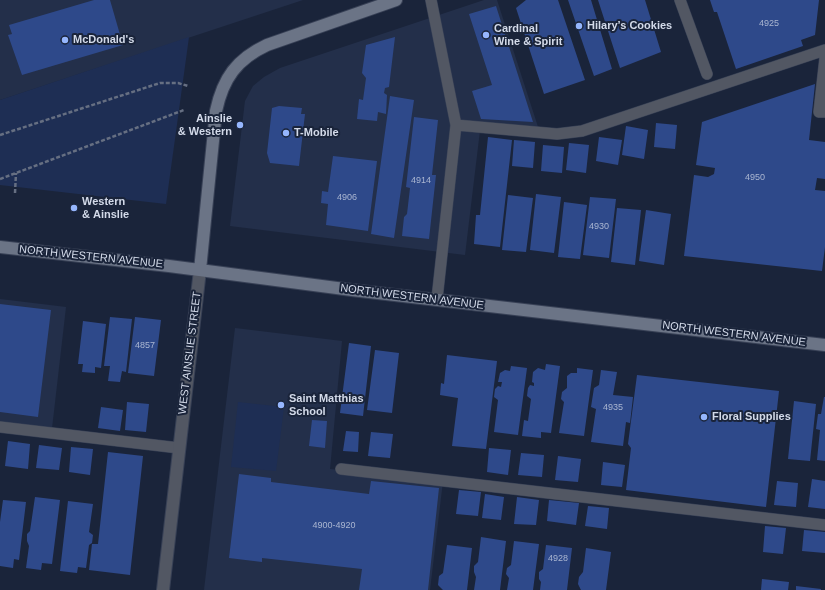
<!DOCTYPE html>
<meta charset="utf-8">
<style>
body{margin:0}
canvas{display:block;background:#1a243a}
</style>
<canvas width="825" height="590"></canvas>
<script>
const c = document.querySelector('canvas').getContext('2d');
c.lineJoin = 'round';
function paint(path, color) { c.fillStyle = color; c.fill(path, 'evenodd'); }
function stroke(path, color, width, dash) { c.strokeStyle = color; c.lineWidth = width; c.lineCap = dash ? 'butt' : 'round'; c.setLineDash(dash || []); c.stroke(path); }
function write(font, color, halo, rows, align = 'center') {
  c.font = font + ' Helvetica,sans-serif'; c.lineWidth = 4; c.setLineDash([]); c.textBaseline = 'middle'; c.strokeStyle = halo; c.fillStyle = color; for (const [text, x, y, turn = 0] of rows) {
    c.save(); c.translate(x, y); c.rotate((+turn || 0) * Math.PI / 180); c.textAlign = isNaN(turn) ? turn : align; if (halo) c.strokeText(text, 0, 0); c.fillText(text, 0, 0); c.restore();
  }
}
const built = new Path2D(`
 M0,0h303l-303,100z
 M484,0h13l42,130 -58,-8 -16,133 -235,-29 15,-125 8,-15 11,-9 16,-9z
 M0,299l66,8 -15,130 -51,-5z
 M235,328l107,13 -12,128 113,12 -13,109h-226z`);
const green = new Path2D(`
 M189,37l-23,167 -166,-19v-85z
 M238,402l46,5 -8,64 -45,-4z`);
const building = new Path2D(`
 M94,0h16l13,45 -101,30 -14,-40 4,-1 -3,-9z
 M526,0h32l27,80 -41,14 -28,-86z
 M568,0h23l21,69 -18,7z
 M598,0h47l16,52 -41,16z
 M710,0h109l-4,35 -14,5 2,6 -67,23 -19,-57h-3z
 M496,6l37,116 -52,-3 -9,-28 20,-6 -23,-71z
 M395,37l-6,50 -4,1 -1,5 3,2 -1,19 -8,-2 -1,9 -20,-2 2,-20 4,1 3,-22 -4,-5 4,-28z
 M815,84l-6,56 16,2v37l-8,-1 -2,12 10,1v56l-3,24 -138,-15 10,-81 14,2 6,-3 1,-6 -19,-3 6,-43z
 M390,96l24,4 -20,138 -23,-4z
 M279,106l23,2 -1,6h4l-6,52 -29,-3 -3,-10 5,-45z
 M414,117l24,3 -6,55h4l-7,64 -27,-3 2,-19 3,-3 3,-26 -4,-1z
 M656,123l21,2 -2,24 -21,-2z
 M626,126l22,4 -4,29 -22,-4z
 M488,137l24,3 -12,107 -26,-3 2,-29h4z
 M599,137l23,3 -4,25 -22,-4z
 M514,140l21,2 -2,26 -21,-2z
 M569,143l20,2 -3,28 -20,-3z
 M543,145l21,2 -2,26 -21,-2z
 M333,156l44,5 -9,70 -42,-6 2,-21 -7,-1 1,-12 6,1z
 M536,194l25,3 -7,56 -24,-3z
 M508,195l25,3 -7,54 -24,-2z
 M590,197l26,2 -7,59 -26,-3z
 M564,202l23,3 -7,54 -22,-2z
 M617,208l24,2 -6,55 -24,-3z
 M646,210l25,4 -7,51 -25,-4z
 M0,304l51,6 -13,107 -38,-5z
 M110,317l22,2 -6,53 -4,-1 -2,11 -12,-1 2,-15h-6z
 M135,317l26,3 -7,56 -26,-3z
 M83,321l23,3 -5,44 -6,-1v6l-13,-1 1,-8h-5z
 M349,343l22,3 -8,70 -23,-3z
 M375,350l24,3 -7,60 -25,-3z
 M447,355l50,6 -11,88 -34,-3 6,-48 -18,-3 1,-12 3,1z
 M546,364l14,2 -9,67 -10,-1v6l-19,-2 2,-16 4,1 3,-22 -4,-3 1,-8 2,-3 4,1v-3l-2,-1 1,-10 5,-4 7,2z
 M511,366l16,2 -9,67 -24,-3 4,-32 -4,-3 1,-8 3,-3 3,1 1,-5h-4l2,-9 5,-3 5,1z
 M577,368l16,2 -9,66 -25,-3 5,-31 -3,-3 1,-7 5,-4v-12l4,-3h6z
 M601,370l16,2 -4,23 20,2 -3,26 -4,-1 -3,24 -32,-4 5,-33 -5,-2 3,-19 5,-3z
 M637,375l142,16 -13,116 -140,-17 5,-42 -3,-4z
 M824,397h1v64l-8,-1 3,-30 -4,-1 2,-15h3z
 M794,401l22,3 -6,57 -22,-2z
 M127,402l22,2 -3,28 -21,-2z
 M101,407l22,3 -3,21 -22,-3z
 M312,420l15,1 -2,27 -16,-2z
 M346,431l13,1 -1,20 -15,-1z
 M371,432l22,2 -3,24 -22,-2z
 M8,441l22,3 -2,25 -23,-3z
 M39,445l23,3 -3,22 -23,-2z
 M71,447l22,2 -3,26 -21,-3z
 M489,448l22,2 -3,25 -21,-3z
 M108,452l35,4 -13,119 -41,-5 3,-26h6z
 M521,453l23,2 -2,22 -24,-2z
 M558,456l23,3 -3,23 -23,-2z
 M603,462l22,3 -3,22 -21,-2z
 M239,474l32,4v4l98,12 2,-13 68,7 -11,102h-69l3,-21 -100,-11v4l-33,-4z
 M812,479l13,2v28l-17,-2z
 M777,481l21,2 -2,24 -22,-2z
 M459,490l22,2 -3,24 -22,-2z
 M485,494l19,3 -3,23 -19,-2z
 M35,497l25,3 -8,64 -10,-1 -1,7 -15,-2 3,-22 -2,-5v-7l3,-3z
 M517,497l22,3 -3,25 -22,-1z
 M3,500l23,2 -7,58 -5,-1 -1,9 -13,-2v-44z
 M549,500l30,3 -3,22 -29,-4z
 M68,501l25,3 -4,28 4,3 -1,8 -3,2 -3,23 -8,-1 -1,6 -17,-2z
 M588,506l21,2 -2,21 -22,-3z
 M765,526l21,2 -3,26 -20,-2z
 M804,530l21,2v21l-23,-2z
 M481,537l25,4 -6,49h-26l2,-13 -2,-5v-6l4,-4z
 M514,541l25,3 -6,46h-26l2,-12 -3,-4 1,-6 4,-3z
 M447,545l25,3 -5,42h-24l-5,-5 1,-9 4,-3z
 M546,545l26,3 -5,42h-27l1,-8 -2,-3v-7l4,-3z
 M586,548l25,4 -5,38h-25l-3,-6 1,-7 4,-5z
 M762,579l27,3 -1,8h-27z
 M796,586l25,3v1h-25z`);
const path = new Path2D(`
 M0,135l160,-52h18l10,3
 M0,179l184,-69
 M15,193l1,-20`);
const lane = new Path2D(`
 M431,0l25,125 -19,174
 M680,0l27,74
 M825,58l-6,54h6
 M456,125l101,9 25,-3 243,-81
 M0,427l179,21
 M341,469l484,56`);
const street = new Path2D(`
 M163,590l37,-320`);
const secondary = new Path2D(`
 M0,247l169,19 183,24 473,55
 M200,270l16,-159c7,-33 21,-52 51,-66l129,-45`);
const markers = [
 [579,26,4,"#96b6fd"],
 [486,35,4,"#96b6fd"],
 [65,40,4,"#96b6fd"],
 [240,125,4,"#96b6fd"],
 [286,133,4,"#96b6fd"],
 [74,208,4,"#96b6fd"],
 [281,405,4,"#96b6fd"],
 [704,417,4,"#96b6fd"]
];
const numberNames = [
 ["4925",769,24],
 ["4950",755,178],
 ["4914",421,181],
 ["4906",347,198],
 ["4930",599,227],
 ["4857",145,346],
 ["4935",613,408],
 ["4900-4920",334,526],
 ["4928",558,559]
];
const poiNames = [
 ["Hilary’s Cookies",587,26],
 ["Cardinal",494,29],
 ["Wine & Spirit",494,42],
 ["McDonald's",73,40],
 ["Ainslie",232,119,"right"],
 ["& Western",232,132,"right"],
 ["T-Mobile",294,133],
 ["Western",82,202],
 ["& Ainslie",82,215],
 ["Saint Matthias",289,399],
 ["School",289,412],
 ["Floral Supplies",712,417]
];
const streetNames = [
 ["NORTH WESTERN AVENUE",91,257,6],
 ["NORTH WESTERN AVENUE",412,297,7],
 ["NORTH WESTERN AVENUE",734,334,7],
 ["WEST AINSLIE STREET",190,353,-83]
];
paint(built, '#232f4a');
paint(green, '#1e2e54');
paint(building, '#2e498a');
stroke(lane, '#384156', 12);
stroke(street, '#384156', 14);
stroke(secondary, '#384156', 14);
stroke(path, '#666f82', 2.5, [4, 2]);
stroke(lane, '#525763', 11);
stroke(street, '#525763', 12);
stroke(secondary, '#6b7486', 12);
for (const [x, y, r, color] of markers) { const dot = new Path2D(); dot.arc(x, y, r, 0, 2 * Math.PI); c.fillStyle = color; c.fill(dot); stroke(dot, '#1a243a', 1.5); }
write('9px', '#aab6d1', null, numberNames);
write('bold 11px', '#d3dae9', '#1a243a', poiNames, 'left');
write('11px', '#d3dae9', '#1a243a', streetNames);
</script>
